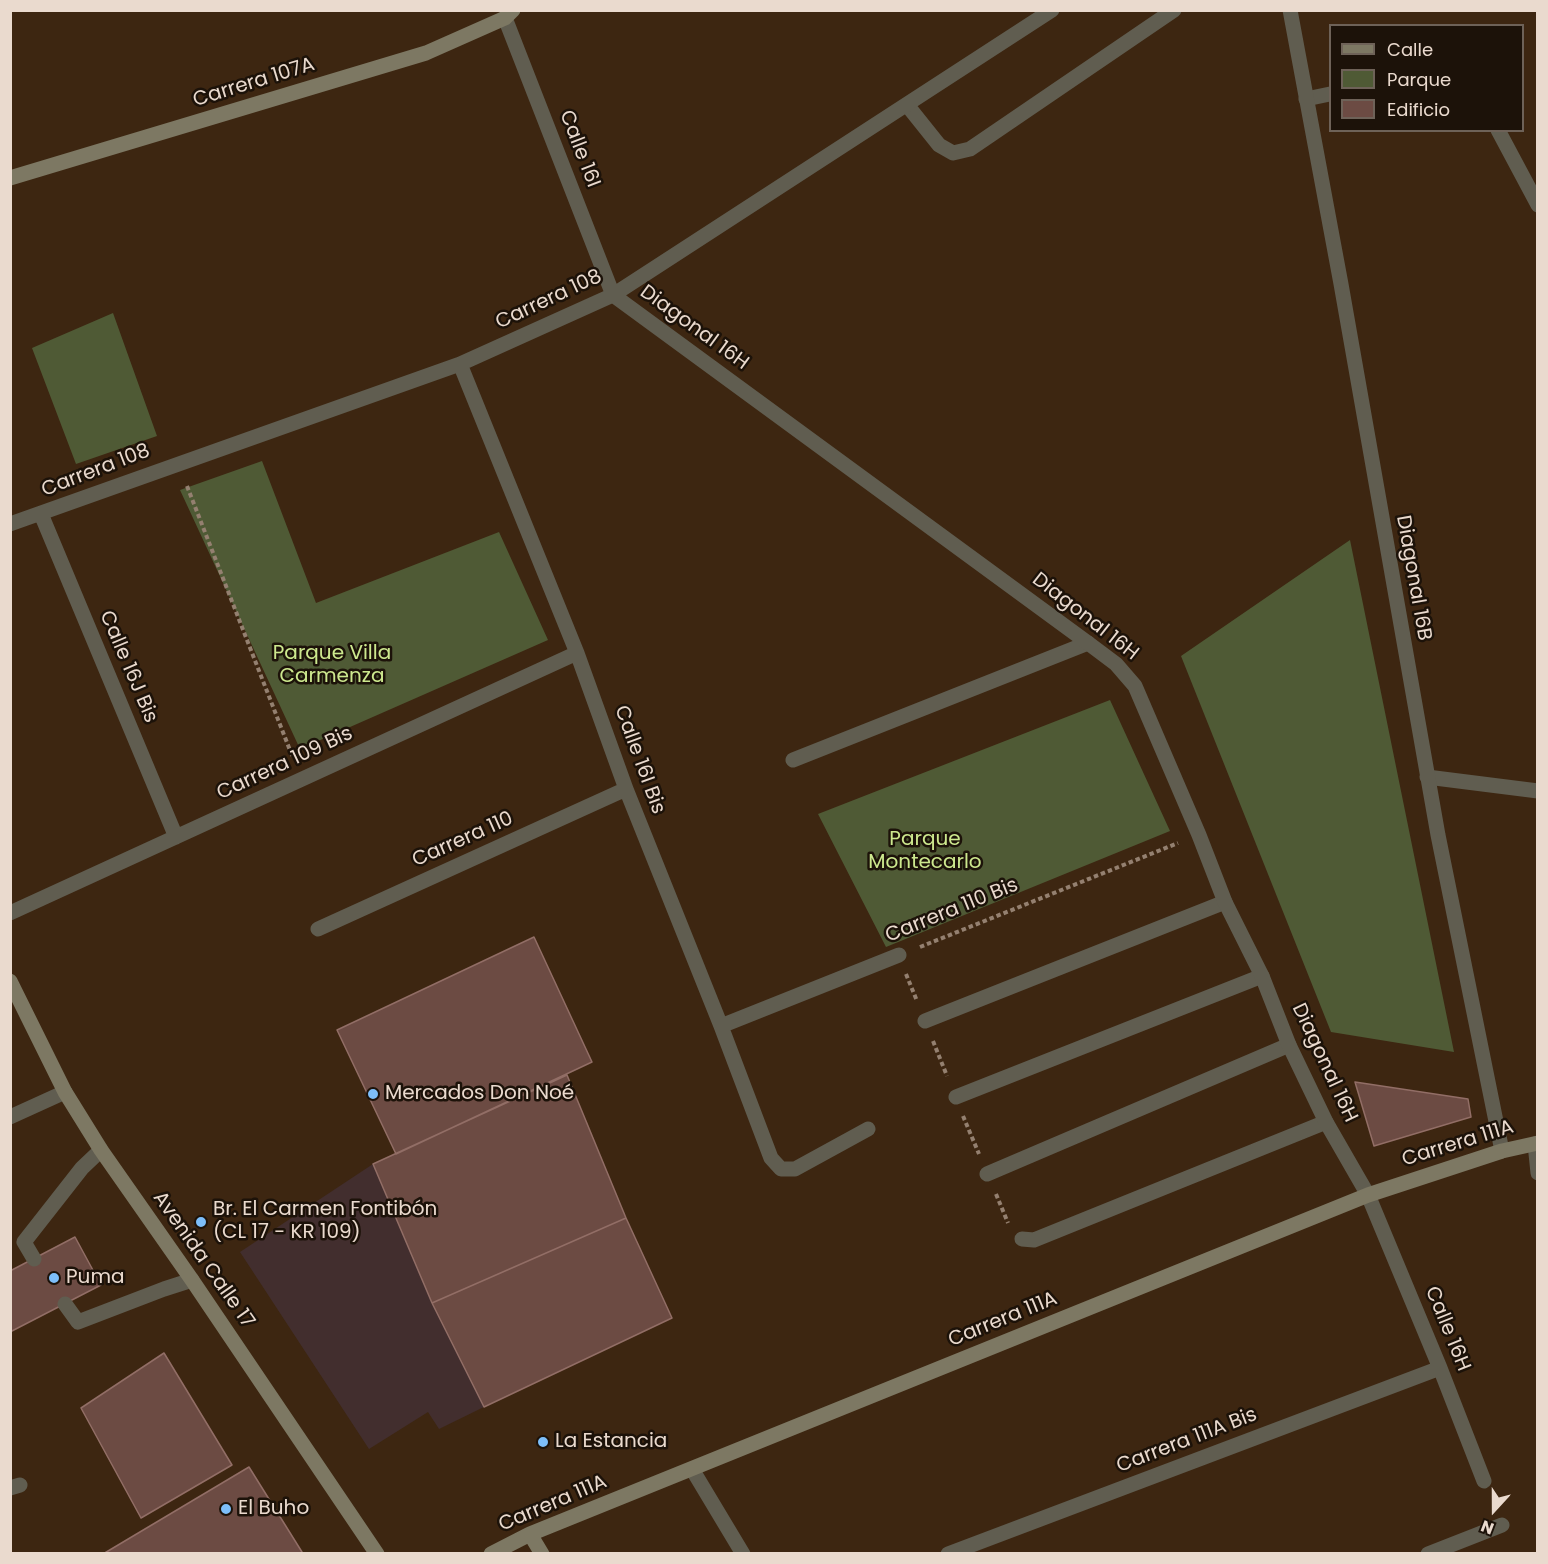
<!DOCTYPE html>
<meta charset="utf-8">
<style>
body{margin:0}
#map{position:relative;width:1548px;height:1564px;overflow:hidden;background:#3d2611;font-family:Poppins,sans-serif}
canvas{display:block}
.frame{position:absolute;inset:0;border:12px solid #eadace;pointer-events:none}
.legend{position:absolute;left:1329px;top:24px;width:195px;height:108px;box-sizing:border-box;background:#1c1209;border:2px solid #6e6258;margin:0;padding:8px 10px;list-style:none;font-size:18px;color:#eadace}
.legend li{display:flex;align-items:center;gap:12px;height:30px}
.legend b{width:30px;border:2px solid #6e6258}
.north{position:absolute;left:1464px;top:1480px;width:60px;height:60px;-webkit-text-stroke:4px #1c1209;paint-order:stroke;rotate:201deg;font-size:16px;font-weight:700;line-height:24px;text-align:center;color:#eadace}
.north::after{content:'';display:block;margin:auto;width:21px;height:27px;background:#eadace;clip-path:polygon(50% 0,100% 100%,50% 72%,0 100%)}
</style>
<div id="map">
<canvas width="1548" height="1564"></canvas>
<div class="frame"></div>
<ul class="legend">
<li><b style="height:8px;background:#7d7863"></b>Calle</li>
<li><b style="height:16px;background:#4f5a35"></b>Parque</li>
<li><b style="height:16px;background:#6c4b43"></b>Edificio</li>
</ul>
<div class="north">N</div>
</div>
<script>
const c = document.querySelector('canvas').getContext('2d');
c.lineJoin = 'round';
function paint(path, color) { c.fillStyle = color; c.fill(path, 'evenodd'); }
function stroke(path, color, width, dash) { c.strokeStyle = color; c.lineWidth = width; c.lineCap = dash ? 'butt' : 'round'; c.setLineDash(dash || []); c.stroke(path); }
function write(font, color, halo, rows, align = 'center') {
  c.font = font + ' Poppins,sans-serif'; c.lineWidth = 5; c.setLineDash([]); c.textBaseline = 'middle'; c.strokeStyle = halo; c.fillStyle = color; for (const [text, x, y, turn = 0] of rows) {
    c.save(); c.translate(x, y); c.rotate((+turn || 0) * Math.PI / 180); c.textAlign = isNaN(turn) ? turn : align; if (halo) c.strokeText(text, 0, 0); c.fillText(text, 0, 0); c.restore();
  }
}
const industrial = new Path2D(`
 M567,1075l59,143 46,100 -82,37 -151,74 -11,-17 -59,37 -129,-197 133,-88z`);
const green = new Path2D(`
 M113,313l44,123 -81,28 -44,-116z
 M262,461l54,142 183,-71 49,108 -248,109 -120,-259z
 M1350,540l104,512 -123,-20 -150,-376z
 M1110,700l60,131 -284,116 -68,-133z`);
const building = new Path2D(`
 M534,937l58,125 -196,92 -59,-124z
 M567,1075l59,143 -194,85 -59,-139z
 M1355,1082l113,17 3,18 -97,29z
 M626,1218l46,100 -188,89 -52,-104z
 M75,1237l26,48 -91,47v-61z
 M164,1353l68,112 -91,53 -60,-110z
 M249,1467l53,85 -3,2h-196z`);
const path = new Path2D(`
 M187,486l106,272
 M920,947l258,-104
 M906,974l11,27
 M933,1041l14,35
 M963,1116l16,38
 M996,1194l12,29`);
const lane = new Path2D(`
 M1306,99l24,-5
 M907,105l32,40 14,8 17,-4 204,-139
 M1498,130l40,75
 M793,760l295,-117
 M1427,777l111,14
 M925,1021l300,-119
 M956,1097l306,-121
 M1535,1144l3,29
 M987,1174l302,-129
 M1022,1239l12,1 292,-118
 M34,1259l-10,-17 58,-74 19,-18
 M65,1304l13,18 86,-33 28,-9
 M10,1488l10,-3`);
const street = new Path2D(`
 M1290,10l51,274 97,551 64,316
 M505,18l108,277 475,348 28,21 19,22 64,149 26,67 37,74 27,69 37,77 42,73 72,173 44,113
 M460,364l117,289 49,136 95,237 50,132 10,11h14l73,-40
 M41,514l135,323
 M10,524l450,-160 153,-69 439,-285
 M10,913l567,-260
 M318,929l308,-140
 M721,1026l178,-71
 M10,1117l55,-25
 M692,1469l51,85
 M948,1554l492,-186
 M1428,1554l74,-29`);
const secondary = new Path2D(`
 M10,178l416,-125 79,-35 8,-8
 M10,981l55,111 36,58 91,130 185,274
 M530,1534l12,20
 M491,1554l39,-20 838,-339 134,-44 36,-8`);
const markers = [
 [373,1094,6,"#7dbef9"],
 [201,1222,6,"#7dbef9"],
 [54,1278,6,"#7dbef9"],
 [543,1442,6,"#7dbef9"],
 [226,1509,6,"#7dbef9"]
];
const streetNames = [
 ["Carrera 107A",254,83,-17],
 ["Calle 16I",579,149,69],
 ["Carrera 108",549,300,-25],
 ["Diagonal 16H",694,328,36],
 ["Carrera 108",96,471,-21],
 ["Diagonal 16B",1413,578,80],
 ["Diagonal 16H",1085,617,38],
 ["Calle 16J Bis",128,667,67],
 ["Calle 16I Bis",639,760,70],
 ["Carrera 109 Bis",285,764,-25],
 ["Carrera 110",463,840,-24],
 ["Carrera 110 Bis",952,911,-22],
 ["Diagonal 16H",1324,1063,65],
 ["Carrera 111A",1458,1144,-17],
 ["Avenida Calle 17",203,1260,55],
 ["Carrera 111A",1003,1320,-22],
 ["Calle 16H",1447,1329,68],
 ["Carrera 111A Bis",1187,1441,-21],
 ["Carrera 111A",553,1504,-23]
];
const parkNames = [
 ["Parque Villa",332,654],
 ["Carmenza",332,677],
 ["Parque",925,840],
 ["Montecarlo",925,863]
];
const poiNames = [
 ["Mercados Don Noé",385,1094],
 ["Br. El Carmen Fontibón",213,1210],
 ["(CL 17 - KR 109)",213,1233],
 ["Puma",66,1278],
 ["La Estancia",555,1442],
 ["El Buho",238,1509]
];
paint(industrial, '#422e2e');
paint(green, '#4f5a35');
paint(building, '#6c4b43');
stroke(building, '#926e66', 1.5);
stroke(path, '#948070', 4, [4.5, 3]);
stroke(lane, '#605d50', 15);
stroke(street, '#605d50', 15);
stroke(secondary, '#7d7863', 15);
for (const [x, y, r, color] of markers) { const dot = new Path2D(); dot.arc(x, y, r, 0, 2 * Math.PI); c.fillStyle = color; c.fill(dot); stroke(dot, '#1c1209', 2); }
write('20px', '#eadace', '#1c1209', streetNames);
write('20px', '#cde88e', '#1c1209', parkNames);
write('20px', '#eadace', '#1c1209', poiNames, 'left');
</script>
